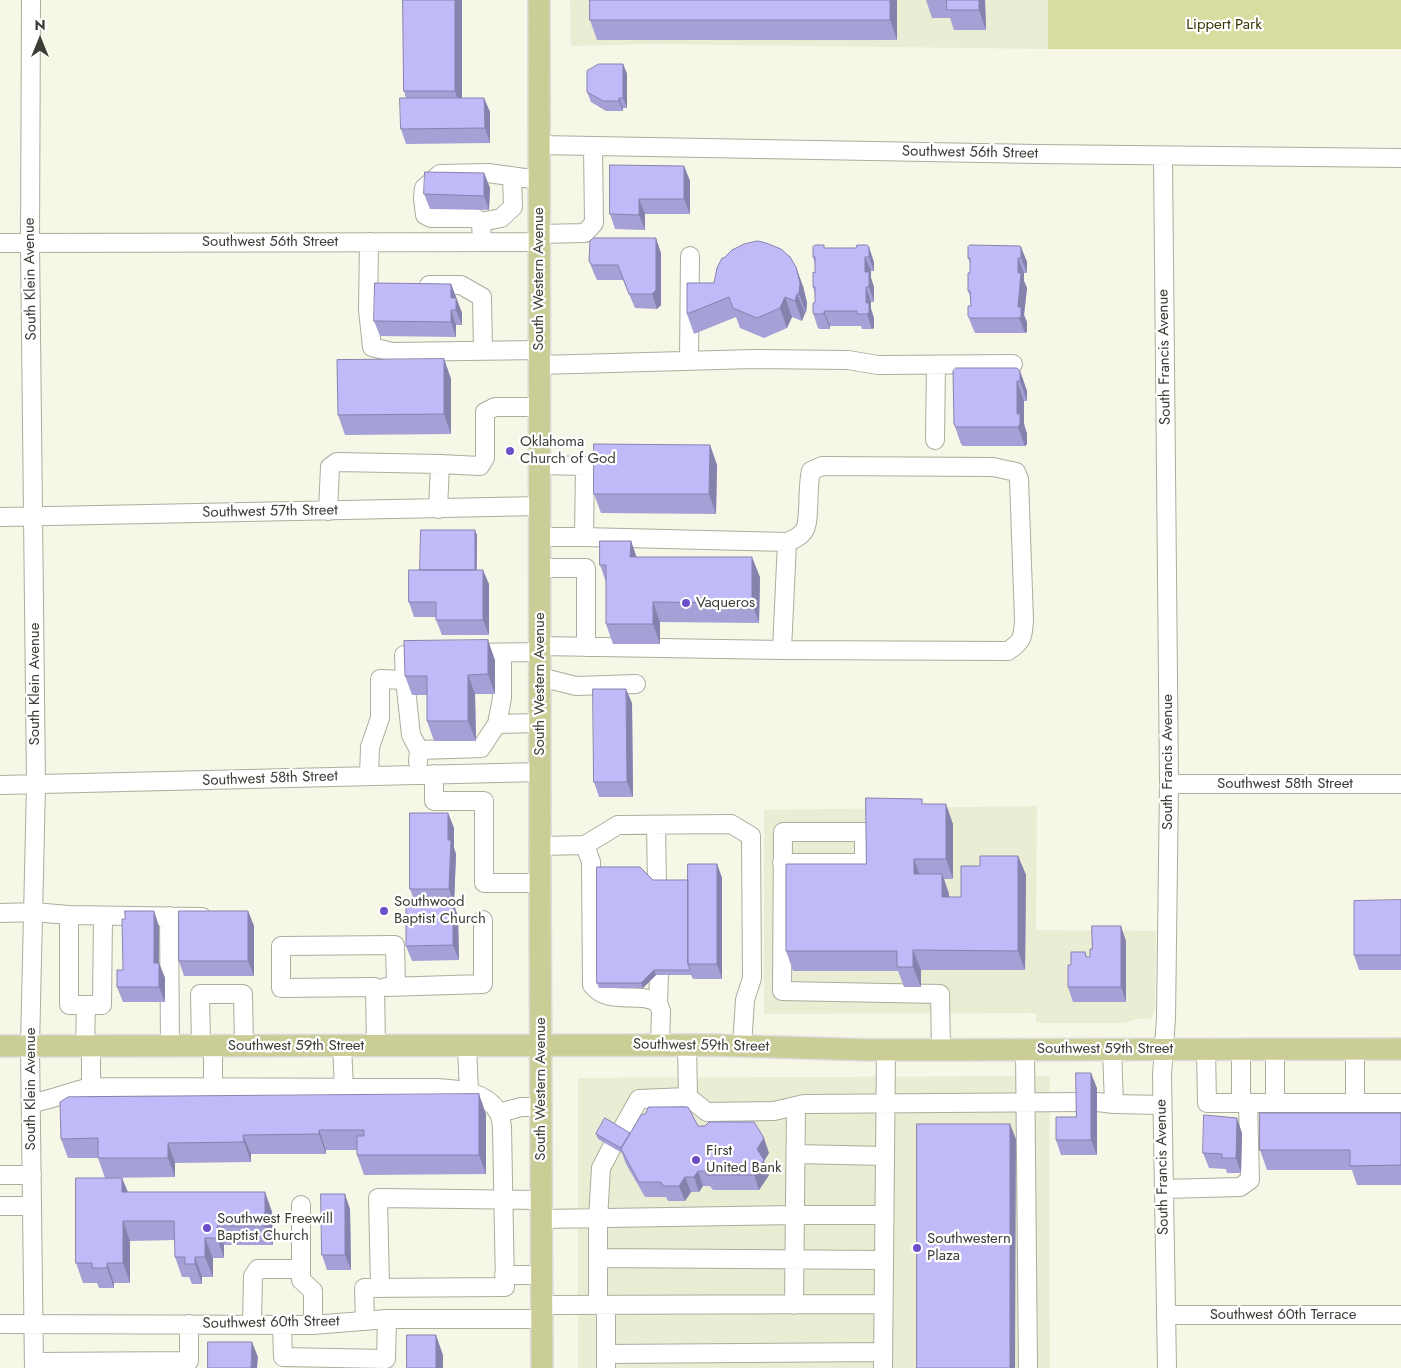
<!DOCTYPE html>
<style>
body{margin:0}
#map{position:relative;width:1401px;height:1368px;overflow:hidden;background:#f6f7e6;font-family:Jost,sans-serif}
canvas{display:block}
.north{position:absolute;left:15px;top:15px;width:50px;height:50px;-webkit-text-stroke:4px #fff;paint-order:stroke;rotate:0deg;font-size:14px;font-weight:700;line-height:20px;text-align:center;color:#3c3d36}
.north::after{content:'';display:block;margin:auto;width:18px;height:22px;background:#3c3d36;clip-path:polygon(50% 0,100% 100%,50% 72%,0 100%)}
</style>
<div id="map">
<canvas width="1401" height="1368"></canvas>
<div class="north">N</div>
</div>
<script>
const c = document.querySelector('canvas').getContext('2d');
c.lineJoin = 'round';
function paint(path, color) { c.fillStyle = color; c.fill(path, 'evenodd'); }
function stroke(path, color, width, dash) { c.strokeStyle = color; c.lineWidth = width; c.lineCap = dash ? 'butt' : 'round'; c.setLineDash(dash || []); c.stroke(path); }
function write(font, color, halo, rows, align = 'center') {
  c.font = font + ' Jost,sans-serif'; c.lineWidth = 4.5; c.setLineDash([]); c.textBaseline = 'middle'; c.strokeStyle = halo; c.fillStyle = color; for (const [text, x, y, turn = 0] of rows) {
    c.save(); c.translate(x, y); c.rotate((+turn || 0) * Math.PI / 180); c.textAlign = isNaN(turn) ? turn : align; if (halo) c.strokeText(text, 0, 0); c.fillText(text, 0, 0); c.restore();
  }
}
const built = new Path2D(`
 M570,0h478v49l-396,-5 -81,2z
 M1037,806l-1,124 120,1 -1,77 -3,10 -14,1 -15,4h-87v-10l-272,1v-204z
 M1050,1076l-1,123 1,169h-472v-290z`);
const green = new Path2D(`
 M1048,0h353v49h-353z`);
const minor = new Path2D(`
 M31,0l-1,243 6,542 -6,261 4,322
 M539,145l498,9 364,4
 M1163,156l6,628 -3,234 -4,57 5,293
 M481,222l20,-4 12,-11 -1,-31
 M539,234l46,-1 9,-10 -1,-77
 M369,242l-1,68 4,37 20,5 148,-2
 M482,242l-1,-20 -5,-4h-45l-6,-3 -2,-17 1,-10 16,-14 48,-1 51,7
 M0,243l540,-1
 M429,285h32l21,12 1,54
 M689,361l1,-105
 M540,365l214,-6 94,1 30,5 135,-1
 M935,440l1,-75
 M440,464l40,2 5,-8v-46l10,-5h45
 M540,465l45,1 -1,71h-44
 M328,511l2,-44 7,-5 103,2 -2,45
 M0,517l540,-11
 M540,568h46v79
 M540,646l242,4 5,-108 -203,-5
 M782,650l226,1c15,-10 15,-14 16,-31l-5,-141 -3,-7 -23,-5 -171,-1 -11,5c-4,14 -1,49 -6,58 -4,8 -11,10 -18,13
 M469,653l71,-1
 M540,677l36,9 60,-2
 M405,680l6,55 8,15 -1,12
 M497,724l43,-1
 M419,750l62,-2 16,-24 5,-26v-45
 M434,774v27h50v82h56
 M369,776l1,-29 10,-29v-39l25,1 -1,-25 24,-1
 M1169,784h232
 M0,785l540,-13
 M656,825l1,60
 M585,845l6,17 1,123c17,22 46,5 66,18l3,8 -1,34
 M540,846l45,-1 33,-20 113,-1 20,12 1,142 -7,22 -3,46
 M782,863h82v-31h-81l-1,159 158,3 1,56
 M0,913l33,-1 36,3 133,2
 M69,915v90h17l-1,41
 M169,916l1,129
 M386,987l97,-3v-64
 M658,1003l1,-28
 M86,1005h16l1,-89
 M201,1045l-1,-51h43l1,51
 M213,1045v42
 M687,1045l1,52
 M91,1046v41
 M342,1046l2,42
 M376,1046l-1,-59 -94,1v-42l114,-1 1,41
 M467,1046l2,46
 M1206,1049l1,54h194
 M1275,1049v54
 M1355,1049v54
 M1025,1050l3,318
 M1112,1050l2,54
 M1241,1050v53
 M1097,1102l17,2 48,1
 M31,1103c22,-3 39,-12 60,-16l345,1c21,1 50,3 62,24 3,4 3,10 4,15l3,160 -141,1 1,33
 M499,1113l22,-6h20
 M621,1131l18,-32 49,-2 19,15 67,-1 30,-7 278,-2
 M796,1154l89,2
 M0,1175h32
 M1164,1189l76,-2 10,-7 -2,-77
 M0,1206h32
 M542,1219l253,-4h89
 M598,1258l286,2
 M301,1269v11l12,11v34
 M504,1275h38
 M380,1287l-2,-89 163,2
 M542,1305l341,-1
 M598,1305v-86l3,-51 11,-21
 M794,1305l2,-199
 M1166,1315h235
 M0,1324l313,1 74,-6h155
 M252,1324l1,-48 5,-7h43v-64
 M282,1325l1,32 103,2 1,-40
 M606,1354l277,-2
 M34,1362l155,-1v-37
 M606,1368v-63
 M883,1368l3,-318`);
const major = new Path2D(`
 M539,0l1,893 2,475
 M0,1046l710,-1 161,5 530,-1`);
const wall = new Path2D(`
 M403,0h59v98h22l6,14v31l-84,1 -5,-15 5,-31 -2,-7z
 M897,0v40h-300l-7,-20z
 M926,0h59l1,30h-32l-4,-12h-18z
 M623,64l4,10v34h-4v3h-17l-15,-9 -4,-10z
 M684,166l6,15v33h-45v16l-30,-1 -5,-15z
 M484,173l6,15 -1,22 -59,-1 -6,-15z
 M857,245l17,17v9h-3v7l3,9v15h-3v7l3,9v10l-2,1h-10l-1,-3h-31v3h-10l-2,-1 -5,-15 2,-10v-9l-2,-7 2,-14v-9l-2,-7 12,-9h31z
 M1020,246l7,16v11h-3v8l3,7 -3,27 3,7v10l-2,1h-50l-1,-2 -6,-15 3,-10v-8l-3,-7 2,-18v-10l-2,-5z
 M661,253v52l-4,4 -22,-1 -12,-28h-26l-2,-4 -6,-15z
 M724,258l79,28 4,17 -1,10h-1l-3,8 -10,-4 -5,11 -23,10 -24,-10 -4,-11 -42,17 -7,-20 27,-31z
 M451,284l11,29v12h-6v12l-76,-1 -6,-15z
 M444,359l7,20v55l-106,1 -7,-20z
 M1020,371l7,20v10h-3v23l3,10v10l-2,2h-62l-2,-2 -7,-20z
 M710,445l7,20 -1,49 -115,-1 -7,-19z
 M477,535v35l12,14v51h-47l-6,-15v-3h-22l-5,-15 11,-32z
 M631,541l5,16 124,20 -1,46 -99,-1v22h-47l-7,-20v-42l-6,-17z
 M495,660v34h-20l1,47h-42l-7,-20v-26h-15l-7,-19z
 M632,703l1,94h-34l-5,-15z
 M924,804l29,20v55h-9l5,15v3h12l19,-31 38,-10 8,19 -1,95h-104v17h-17l-6,-16h-105l-7,-20 80,-87z
 M448,813l6,15v20l2,6 -2,50 4,13 1,43 -47,1 -6,-15 9,-43 -5,-14z
 M717,864l5,14v101h-29l-2,-4h-35l-13,13h-44l-2,-5 56,-103h35z
 M1401,900v70h-42l-5,-15z
 M248,911l6,15v50h-70l-5,-15z
 M159,926v37l6,15v24h-42l-6,-15 6,-17z
 M1126,941v61h-53l-5,-15 3,-22 14,-13 2,5h3z
 M1097,1088v67h-36l-5,-15 20,-23z
 M1401,1113v72h-44l-5,-15h-85l-7,-20z
 M486,1114v60l-122,1 -7,-20v-5h-31v4h-75v8l-76,1v14l-70,1 -7,-20h-30l-7,-19z
 M698,1126l71,27 -5,8 5,14 -10,15h-46l-3,-4h-7l-4,6h-8l-6,9h-17l-2,-4h-21l-19,-33 -4,-11 -24,-14 -2,-5 34,-1z
 M1242,1133l-1,40h-14l-1,-4 -17,-1 -6,-15z
 M122,1178l6,14h137l7,20 1,33h-49v13h-11v19h-11v7h-10l-3,-7h-7l-7,-20v-17l-45,1v42h-16v5h-15l-2,-5h-14l-7,-20z
 M350,1209l1,61h-24l-5,-15z`);
const shadedWall = new Path2D(`
 M455,0h7v111l-7,-20z
 M890,0h7v40l-7,-20z
 M979,0h6l1,30 -7,-20z
 M623,64l4,10v34l-4,-10z
 M484,98l6,14v31l-5,-15z
 M619,98l4,10v3l-4,-10z
 M684,166l6,15v33l-6,-15z
 M484,173l6,15 -1,22 -5,-14z
 M639,199l6,15v16l-6,-15z
 M656,238l5,15v52l-4,4 -5,-15z
 M869,247l5,15v9l-5,-14z
 M1021,247l6,15v11l-6,-15z
 M865,257l6,14v7l3,9v15l-5,-15 -4,-15z
 M1018,258l6,15v8l3,7 -3,27 3,7v10l-2,1 -6,-15 -1,-11z
 M796,267l7,19 4,17 -1,10 -7,-19z
 M451,284l11,29v12l-11,-27z
 M866,287l5,15v7l3,9v10l-2,1 -5,-15z
 M797,294l8,19 -3,8 -7,-20z
 M785,297l7,20 -5,11 -7,-20z
 M451,310l5,15v12l-5,-15z
 M824,311l6,15v3l-6,-15z
 M444,359l7,20v55l-7,-20z
 M1020,371l7,20v10l-7,-20z
 M1017,381l7,20v23l3,10v10l-2,2 -7,-19 -1,-13z
 M710,445l7,20 -1,49 -7,-20z
 M475,530l2,5 -1,46 -1,-5z
 M631,541l7,20 -8,-4z
 M752,557l8,20 -1,46 -7,-20z
 M483,570l6,14v51l-6,-15z
 M653,602l7,20v22l-7,-20z
 M488,640l7,20v34l-7,-20z
 M468,675l7,19 1,47 -8,-20z
 M626,689l6,14 1,94 -6,-15z
 M946,804l7,20v55l-7,-20z
 M448,813l6,15v20l2,6 -2,50 -5,-15z
 M1018,856l8,19 -1,95 -7,-19z
 M914,859l7,20 -7,-5z
 M717,864l5,14v101l-5,-15z
 M942,874l7,20v23l-7,-20z
 M453,902l5,15 1,43 -6,-15z
 M154,911l5,15v37l6,15v24l-6,-15 -5,-24z
 M248,911l6,15v50l-6,-15z
 M1121,926l5,15v61l-5,-15z
 M913,950l8,20v17l-8,-20z
 M654,970l2,5 -13,13 -2,-5z
 M1091,1073l6,15v67l-6,-15z
 M479,1094l7,20v60l-7,-19z
 M1237,1118l5,15 -1,40 -5,-15z
 M1010,1124l6,15 -1,229h-5z
 M319,1130l7,20v4l-7,-20z
 M243,1135l8,19v8l-7,-20z
 M764,1138l5,15 -5,8 5,14 -10,15 -5,-15 3,-26z
 M168,1143l7,20v14l-7,-19z
 M698,1171l5,15 -4,6 -5,-15z
 M685,1177l6,15 -6,9 -6,-15z
 M122,1178l8,20 -8,-6z
 M265,1192l7,20 1,33 -8,-19z
 M345,1194l5,15 1,61 -6,-15z
 M123,1221l7,20v42l-7,-20z
 M217,1226l7,19v13l-7,-20z
 M205,1238l8,20v19l-8,-20z
 M195,1257l7,20v7l-7,-20z
 M107,1263l7,20v5l-7,-20z
 M436,1335l7,20v13h-7z
 M252,1342l6,15 -1,11h-6z`);
const building = new Path2D(`
 M403,0h52v91h-51z
 M590,0h300v20h-300z
 M947,0h32v10h-32z
 M599,64h24v34h-4v3h-16l-16,-9v-21z
 M400,98h84l1,30 -84,1z
 M610,165l74,1v33h-45v16l-29,-1z
 M425,172l59,1v23l-60,-2z
 M594,238h62v52l-4,4h-23l-11,-29h-26l-3,-4 1,-20z
 M758,241l8,2 15,6 9,8 6,10 4,16 -1,11h-2l-2,7 -10,-4 -5,11 -23,10 -24,-10 -4,-11 -42,17v-31h27l3,-15 5,-10h2l8,-8 12,-6z
 M815,245h9v3h32l1,-3h10l2,2v10h-4v15h4v15h-3v16h3v10l-2,1h-10v-3h-33v3h-9l-2,-1v-10h2v-16h-2v-15l2,1v-16h-2v-10z
 M970,245l50,1 1,1v11h-3v15h3l-3,34h3v10l-2,1h-49l-2,-2v-10h3l-1,-15h-2v-18h2v-15h-2v-11z
 M375,283l76,1v14h5v12h-5v12l-77,-1z
 M444,359v55l-106,1 -1,-55z
 M956,368h61l3,3v10h-3v33h3v10l-2,3h-62l-2,-3 -1,-53z
 M594,444l116,1 -1,49h-115z
 M421,530h54v40h-55z
 M600,541h31l-1,16h122v46l-99,-1v22h-47v-59h-6z
 M409,570h74v50h-47v-18h-27z
 M488,640v34l-20,1v46h-41v-45h-22l-1,-35z
 M593,689h33l1,93h-33z
 M866,798l56,1v5h24v55h-32v15h28v23h19v-31h19v-10h38v95l-105,-1v17h-16v-16h-111v-87h80z
 M410,813h38v27h3l-2,49h-39z
 M688,864h29v100h-29z
 M597,867h43l13,13h35v84l2,6h-36l-13,13h-44z
 M1401,900v55h-47v-54z
 M453,902v43l-47,1v-43z
 M125,911h29v52h5v24h-42v-17h6l-1,-51h3z
 M179,911h69v50h-69z
 M1092,926h29v61h-53v-22h3v-13h14l1,5h4v-8h2z
 M1076,1073h15v67h-35v-23h20z
 M479,1094v61h-122v-19h7v-6h-45v4l-76,1 1,7 -76,1v15h-70v-20l-37,1 -1,-37 8,-5z
 M649,1107h39l10,19h7l4,-4h45l10,16 -7,11 7,11 -10,15h-47l-2,-4h-7l-4,6h-9l-6,9h-16l-2,-4h-22l-18,-33 20,-34 4,-1z
 M1260,1113h141v52l-51,1v-16h-90z
 M1204,1115l33,3 -1,40h-14v-4l-19,-1z
 M605,1118l25,15 -9,15 -25,-14z
 M917,1124h93v244h-93z
 M76,1178h46v14h143v34h-48v12h-12v19h-10v7h-10v-7h-10l-1,-36h-51v42h-16v5h-15v-5h-16z
 M321,1194h24v61h-23z
 M407,1335h29v33h-29z
 M208,1342h44l-1,26h-43z`);
const markers = [
 [510,451,5,"#6a4fc8"],
 [686,603,5,"#6a4fc8"],
 [384,911,5,"#6a4fc8"],
 [696,1160,5,"#6a4fc8"],
 [207,1228,5,"#6a4fc8"],
 [917,1248,5,"#6a4fc8"]
];
const parkNames = [
 ["Lippert Park",1224,25]
];
const streetNames = [
 ["Southwest 56th Street",970,153,1],
 ["Southwest 56th Street",270,242],
 ["South Klein Avenue",31,279,-91],
 ["South Western Avenue",539,279,-90],
 ["South Francis Avenue",1165,357,-91],
 ["Southwest 57th Street",270,512,-1],
 ["South Klein Avenue",35,684,-90],
 ["South Western Avenue",540,684,-90],
 ["South Francis Avenue",1168,762,-90],
 ["Southwest 58th Street",270,779,-2],
 ["Southwest 58th Street",1285,784],
 ["Southwest 59th Street",296,1046],
 ["Southwest 59th Street",701,1046,1],
 ["Southwest 59th Street",1105,1049],
 ["South Klein Avenue",31,1089,-90],
 ["South Western Avenue",541,1089,-90],
 ["South Francis Avenue",1163,1167,-91],
 ["Southwest 60th Terrace",1283,1315],
 ["Southwest 60th Street",271,1323,-1]
];
const poiNames = [
 ["Oklahoma",520,442],
 ["Church of God",520,459],
 ["Vaqueros",696,603],
 ["Southwood",394,902],
 ["Baptist Church",394,919],
 ["First",706,1151],
 ["United Bank",706,1168],
 ["Southwest Freewill",217,1219],
 ["Baptist Church",217,1236],
 ["Southwestern",927,1239],
 ["Plaza",927,1256]
];
paint(built, '#eaecd3');
paint(green, '#d8dd9f');
stroke(minor, '#abad9d', 20);
stroke(major, '#dcdcdb', 24);
stroke(minor, '#fff', 18);
stroke(major, '#cbcd97', 21);
paint(wall, '#a5a0d6');
paint(shadedWall, '#8682ae');
paint(building, '#c0baf9');
stroke(building, '#8682ae', 1);
for (const [x, y, r, color] of markers) { const dot = new Path2D(); dot.arc(x, y, r, 0, 2 * Math.PI); c.fillStyle = color; c.fill(dot); stroke(dot, '#fff', 2); }
write('15px', '#353600', '#fff', parkNames);
write('15px', '#3c3d36', '#fff', streetNames);
write('15px', '#3c3d36', '#fff', poiNames, 'left');
</script>
